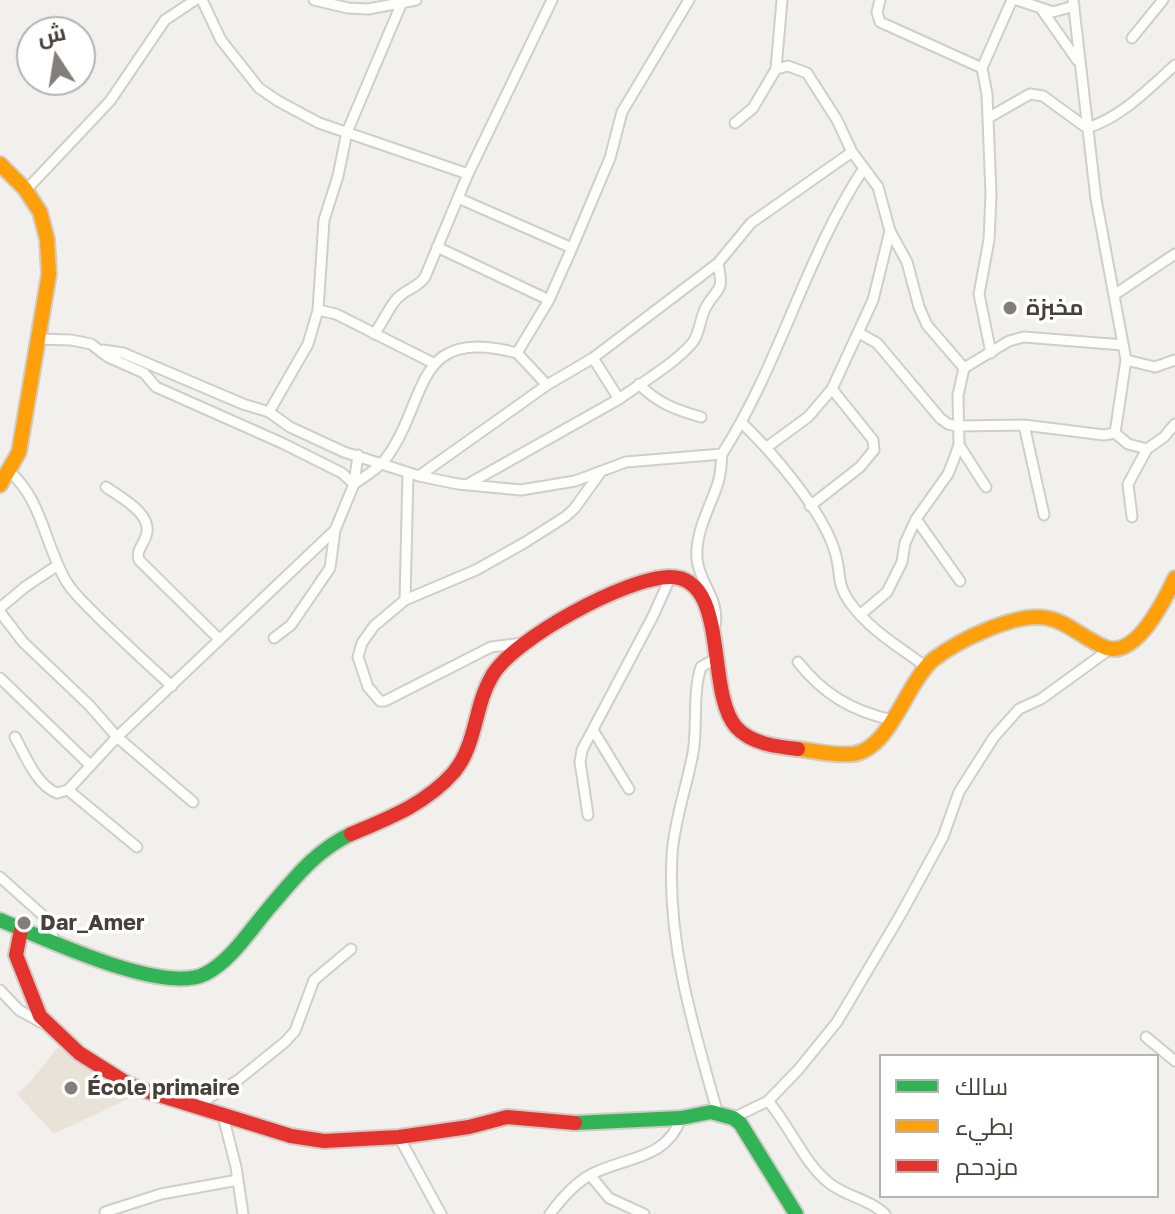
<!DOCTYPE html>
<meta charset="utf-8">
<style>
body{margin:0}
#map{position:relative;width:1175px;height:1214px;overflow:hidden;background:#f2f0ed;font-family:"Golos Text",Cairo,sans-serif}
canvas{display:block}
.legend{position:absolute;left:879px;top:1054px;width:280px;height:144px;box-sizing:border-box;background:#fff;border:2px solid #b6b3b0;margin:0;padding:10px 14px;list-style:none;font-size:24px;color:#484139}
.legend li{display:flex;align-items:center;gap:16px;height:40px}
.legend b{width:40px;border:2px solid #b6b3b0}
.north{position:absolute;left:16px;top:16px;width:80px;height:80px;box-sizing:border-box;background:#fff;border:2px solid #b6b3b0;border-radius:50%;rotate:348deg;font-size:22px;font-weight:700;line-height:32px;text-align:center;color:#484139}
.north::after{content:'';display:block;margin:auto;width:28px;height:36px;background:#847e78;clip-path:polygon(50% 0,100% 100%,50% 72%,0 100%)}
</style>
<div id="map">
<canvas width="1175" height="1214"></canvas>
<ul class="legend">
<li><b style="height:10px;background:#30b455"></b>سالك</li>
<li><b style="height:10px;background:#ff9f0a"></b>بطيء</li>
<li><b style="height:10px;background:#e5322d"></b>مزدحم</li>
</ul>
<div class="north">ش</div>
</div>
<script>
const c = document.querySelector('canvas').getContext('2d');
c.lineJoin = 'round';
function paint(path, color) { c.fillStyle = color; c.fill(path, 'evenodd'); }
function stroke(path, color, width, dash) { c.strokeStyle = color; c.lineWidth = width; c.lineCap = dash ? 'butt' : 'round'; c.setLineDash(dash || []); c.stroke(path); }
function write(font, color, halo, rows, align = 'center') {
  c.font = font + ' "Golos Text",Cairo,sans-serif'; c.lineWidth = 7; c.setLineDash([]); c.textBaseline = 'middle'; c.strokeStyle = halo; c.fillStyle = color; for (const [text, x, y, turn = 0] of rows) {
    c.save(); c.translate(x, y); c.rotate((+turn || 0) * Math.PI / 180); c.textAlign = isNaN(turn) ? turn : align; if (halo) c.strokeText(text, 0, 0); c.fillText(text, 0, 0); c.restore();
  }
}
const education = new Path2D(`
 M58,1047l74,50 -78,37 -37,-40 13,-12z`);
const street = new Path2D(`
 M202,0l19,40 38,48 19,13 41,22 149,51
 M314,0l34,8 20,1 48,-9
 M880,0l-3,12 3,10 102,46
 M1017,0l36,12 21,-6
 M1073,0l23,199 30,161 29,7 20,-7
 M1042,10l35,50
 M1132,38l31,-38
 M776,69l12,-3 19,7 30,47 15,32 26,35 12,44 17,31 12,45 8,18 37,43 -6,27 1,50 -5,14 -6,15 -32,45 -11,24 -3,19 -15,30 -27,23
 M988,118l42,-24 13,2 44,32c35,-11 61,-39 88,-63
 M735,123l18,-15 23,-39 6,-69
 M27,189l83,-88 55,-81 30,-20
 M458,198l114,50
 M437,247l112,53
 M1114,295l61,-41
 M318,310l6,-90 14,-44 9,-44 56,-132
 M859,333l18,10 63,75 8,6 9,2 67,-1 80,10 11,-2 11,-73
 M374,334c8,-10 13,-23 21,-33 9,-12 22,-12 30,-24l43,-103 84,-174
 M38,339l33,1 20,4 17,13 36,16 12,14 126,56 60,30 12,11c10,-7 22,-14 30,-23 46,-59 26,-137 133,-108l32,-53 23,-52 38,-90 12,-46 67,-112
 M103,350l20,3 120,51 26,8 21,15 54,25 75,24 39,8 63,6 54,-9 51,-19 96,-8c-1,11 -1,22 -5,32 -8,23 -22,47 -20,73 2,24 23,40 18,66
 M991,353l-12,-59 10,-54 2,-46 -4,-100 -5,-26 30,-68
 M964,368l45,-27 15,-4 99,8
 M639,384c18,19 37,26 62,33
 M547,385l46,-27 125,-95 33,-40 101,-71
 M619,399c22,-16 57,-36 74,-57 7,-10 7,-24 13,-35 13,-23 18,-12 12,-44
 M269,412l39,-68 10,-34 18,4 97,49
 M742,423c31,30 81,88 93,129 7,22 0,30 16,52 20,27 49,43 75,63
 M1024,425l20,90
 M1115,433l13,11 19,5 17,-12 11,-13
 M959,445l27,42
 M767,447l41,-30 24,-28 41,-89 17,-69
 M722,454c58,-90 83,-197 142,-286
 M10,472c32,28 35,73 56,109 8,14 22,25 33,37 24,23 48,46 73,68
 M419,476l128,-91 -30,-32
 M470,483l149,-84 -26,-41
 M106,487c14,10 48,27 40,49 -3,10 -10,13 -7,24l80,79
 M810,506l50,-39 14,-17 -1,-10 -41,-51
 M1132,517l-4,-33 19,-35
 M916,519l44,62
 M405,600l3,-127
 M0,608l25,-21 33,-22
 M0,612l23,30 67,64 27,31 76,65
 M274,638l17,-13 39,-57 5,-38
 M523,643l-32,4 -106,54h-5l-12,-14 -10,-30 4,-14 12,-17 31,-26 71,-30 48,-27 41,-26 9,-8 26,-36
 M715,659l-14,8c-9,28 -3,58 -8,86 -6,33 -19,68 -21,102 -5,88 22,175 46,259
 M798,662c25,32 54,49 94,58
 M0,678l90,87
 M593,730l36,59
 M15,737c10,18 22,49 42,56l11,-3 49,-53 218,-207 19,-46 4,-29
 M68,790l69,57
 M588,815l-8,-53 2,-12 71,-134 18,-40
 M0,877l48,43 7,24
 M0,990l19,20 25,14
 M1146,1037l29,24
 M768,1101l30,-31 39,-48 64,-108 42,-77 16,-45 35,-55 25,-28 22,-10 69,-50
 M196,1106l42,-26 47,-38 10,-11 19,-51 37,-31
 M223,1116l13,51 7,47
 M733,1118l35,-17c22,25 35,61 61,82 18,14 40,16 56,31
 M399,1137l42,77
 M590,1175l19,23 35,16
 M105,1212l56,-18 77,-14
 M550,1214c11,-15 24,-30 40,-39 35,-19 76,-14 91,-57`);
const fast = new Path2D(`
 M0,920c44,18 162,75 205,54 26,-13 46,-45 64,-66 25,-29 47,-58 82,-74
 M575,1123l106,-5 30,-6 22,6 7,5 56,91`);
const slow = new Path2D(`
 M0,164l25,25 15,23 7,27 2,35 -30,178 -19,33
 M798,749c18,2 37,7 55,5 38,-5 53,-72 81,-95 25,-19 82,-47 113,-41 22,4 39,23 60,30 30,9 58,-49 68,-70`);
const jam = new Path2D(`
 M351,834c38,-16 75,-30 103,-62 23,-28 20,-66 38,-96 21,-37 135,-99 178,-99 60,0 35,114 66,150 15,17 42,20 62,22
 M21,930l-5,25 24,61 39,37 49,31 18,7 145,45 33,5 75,-4 70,-10 38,-10 68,6`);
const markers = [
 [1010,308,8,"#847e78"],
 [24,923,8,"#847e78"],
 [71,1088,8,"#847e78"]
];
const poiNames = [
 ["مخبزة",1026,308],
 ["Dar_Amer",40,923],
 ["École primaire",87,1088]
];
paint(education, '#e8e2d9');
stroke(street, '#d0cecb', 13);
stroke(fast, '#d0ccc5', 18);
stroke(slow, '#d0ccc5', 18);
stroke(jam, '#d0ccc5', 18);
stroke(street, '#fdfdfc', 9);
stroke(fast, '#30b455', 14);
stroke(slow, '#ff9f0a', 14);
stroke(jam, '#e5322d', 14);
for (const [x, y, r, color] of markers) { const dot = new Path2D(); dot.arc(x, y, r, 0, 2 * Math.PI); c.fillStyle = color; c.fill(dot); stroke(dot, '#fff', 3); }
write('bold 22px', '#484139', '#fff', poiNames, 'left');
</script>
